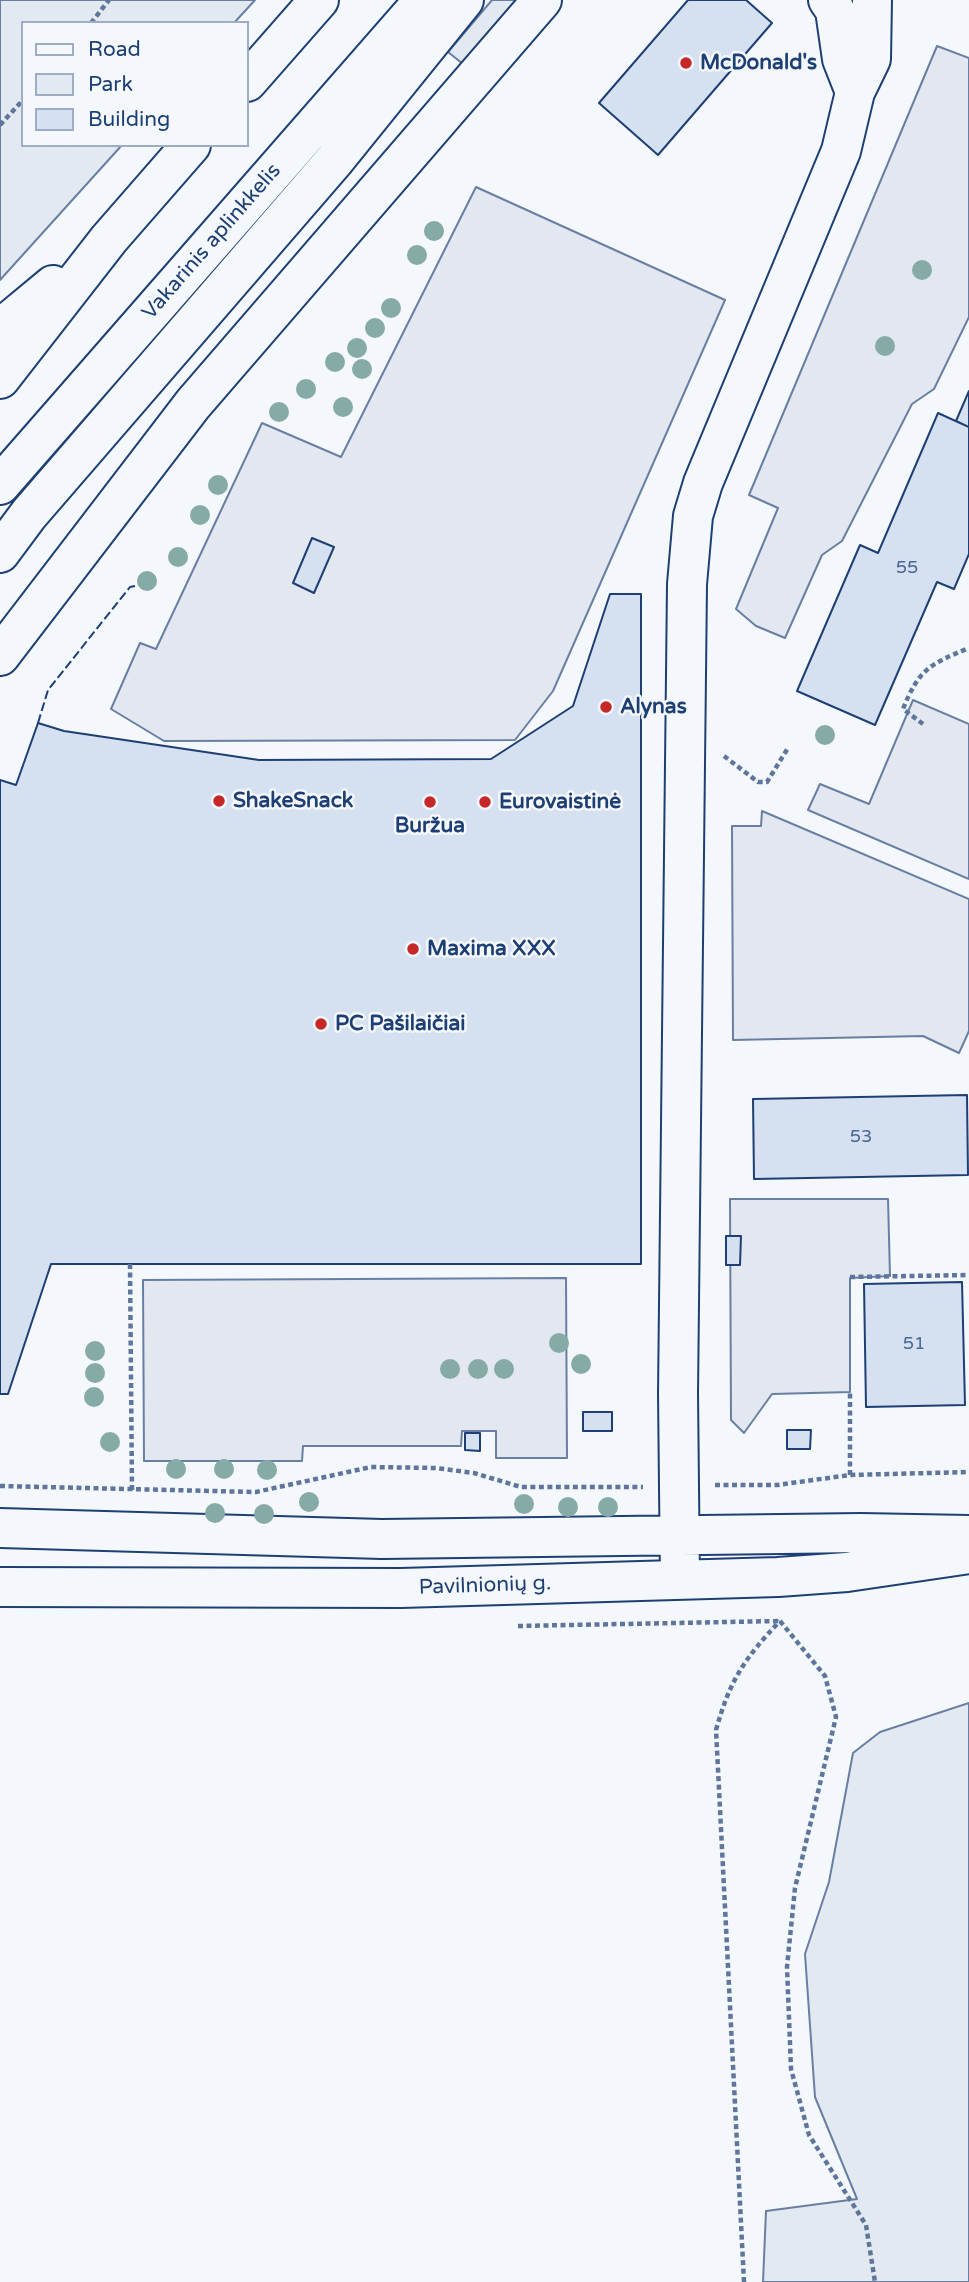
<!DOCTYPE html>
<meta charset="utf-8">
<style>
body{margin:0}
#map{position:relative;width:969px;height:2282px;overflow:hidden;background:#f4f7fb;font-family:"Varela Round",sans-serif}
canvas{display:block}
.legend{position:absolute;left:21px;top:21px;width:228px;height:126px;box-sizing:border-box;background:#f4f7fb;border:2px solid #9eadc5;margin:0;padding:9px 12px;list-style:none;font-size:21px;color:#1d3f73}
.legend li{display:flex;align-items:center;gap:14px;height:35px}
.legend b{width:35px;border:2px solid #9eadc5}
</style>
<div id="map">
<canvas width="969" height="2282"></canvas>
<ul class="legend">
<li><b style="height:9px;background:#f4f7fb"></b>Road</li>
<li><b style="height:19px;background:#e3e9f0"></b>Park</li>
<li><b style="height:19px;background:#d5e0f0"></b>Building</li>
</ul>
</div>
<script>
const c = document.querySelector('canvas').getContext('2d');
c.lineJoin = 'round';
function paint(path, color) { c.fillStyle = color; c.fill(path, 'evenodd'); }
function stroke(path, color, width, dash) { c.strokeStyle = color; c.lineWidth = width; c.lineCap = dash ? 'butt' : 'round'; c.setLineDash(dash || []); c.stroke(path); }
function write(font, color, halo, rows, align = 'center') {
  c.font = font + ' "Varela Round",sans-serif'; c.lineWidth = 5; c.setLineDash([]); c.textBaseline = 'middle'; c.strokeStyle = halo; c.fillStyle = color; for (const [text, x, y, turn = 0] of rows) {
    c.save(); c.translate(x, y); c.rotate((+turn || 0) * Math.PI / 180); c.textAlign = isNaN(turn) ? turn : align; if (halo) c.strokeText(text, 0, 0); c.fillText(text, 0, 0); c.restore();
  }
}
const green = new Path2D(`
 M0,0h255l-21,23h-211v122h99l-122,135z
 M492,0h27l-56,64 -15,-12z
 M969,1703v579h-206l3,-71 91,-12 -42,-102 -10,-143 24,-72 24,-129 27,-21z`);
const parking = new Path2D(`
 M937,46l32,12v259l-35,72 -22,15 -70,137 -20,14 -37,83 -29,-12 -20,-17 42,-101 -29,-13z
 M476,187l249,113 -172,391 -38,49 -351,1 -53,-32 29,-66 16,6 106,-226 79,34z
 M913,700l56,24v155l-161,-69 12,-26 49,20z
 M762,811l207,88v132l-10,22 -36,-17 -190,4 -1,-214h29z
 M730,1199h158l2,77 -40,2v114l-78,2 -28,39 -13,-13z
 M566,1278l1,180h-71v-27h-34l-1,15h-158l-1,15h-158l-1,-181z`);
const building = new Path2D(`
 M688,0h58l26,23 -114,132 -59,-52z
 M969,391v36l-13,-6z
 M938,413l31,14v127l-15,35 -17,-7 -62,143 -78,-34 63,-146 18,8z
 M312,538l22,9 -20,46 -21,-10z
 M610,594h31v670h-590l-43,130h-8v-614l16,5 22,-62 26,8 195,29 232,-1 82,-53z
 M967,1095l1,80 -214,4 -1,-80z
 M726,1236h15l-1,29h-14z
 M962,1282l3,123 -99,2 -2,-123z
 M583,1412h29v19h-29z
 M787,1430h24l-1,19h-23z
 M465,1433h15v18l-15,-1z`);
const path = new Path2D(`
 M91,23l18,-23
 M0,125l23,-25
 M923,724l-20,-15c16,-40 27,-45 66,-61
 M724,756l34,26h9l21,-34
 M130,1264l2,226
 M850,1277l119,-2
 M850,1475v-83
 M715,1485h62l73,-10 119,-3
 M0,1486l256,6 115,-25 65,1 38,5 47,14h122
 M780,1621l45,55 11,41 -41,171 -8,79 4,102 18,66 57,90 9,57
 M518,1626l262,-5
 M744,2282l-28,-552c14,-50 28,-71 64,-109`);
const minor = new Path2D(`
 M828,0l7,10 7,49 13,33
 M0,656l193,-252 349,-404
 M0,1528l382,11 479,-6 108,2
 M680,1580l-2,-187 9,-809 6,-68 10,-33 138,-332 14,-59 16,-33 1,-59
 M0,1587l401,1 377,-11 69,-5 122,-18`);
const highway = new Path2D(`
 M247,82l72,-82
 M0,329l53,-44
 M0,379l109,-140 82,-94
 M0,485l424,-485
 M0,553l29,-39 305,-353 130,-161`);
const fence = new Path2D(`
 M38,723l10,-33 82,-103 5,-1`);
const trees = [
 [434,231],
 [417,255],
 [922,270],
 [391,308],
 [375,328],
 [885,346],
 [357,348],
 [335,362],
 [362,369],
 [306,389],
 [343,407],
 [279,412],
 [218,485],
 [200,515],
 [178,557],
 [147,581],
 [825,735],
 [559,1343],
 [95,1351],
 [581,1364],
 [450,1369],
 [478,1369],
 [504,1369],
 [95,1373],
 [94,1397],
 [110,1442],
 [176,1469],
 [224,1469],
 [267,1470],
 [309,1502],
 [524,1504],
 [568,1507],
 [608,1507],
 [215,1513],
 [264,1514]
];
const markers = [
 [686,63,7,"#c62828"],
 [606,707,7,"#c62828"],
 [219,801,7,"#c62828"],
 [430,802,7,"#c62828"],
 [485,802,7,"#c62828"],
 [413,949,7,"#c62828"],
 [321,1024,7,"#c62828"]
];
const numberNames = [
 ["55",907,568],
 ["53",861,1137],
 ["51",914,1344]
];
const poiNames = [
 ["McDonald's",700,63],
 ["Alynas",620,707],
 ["ShakeSnack",233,801],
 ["Eurovaistinė",499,802],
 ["Buržua",430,826,"center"],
 ["Maxima XXX",427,949],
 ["PC Pašilaičiai",335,1024]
];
const streetNames = [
 ["Vakarinis aplinkkelis",212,242,-49],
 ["Pavilnionių g.",485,1586,-2]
];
paint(green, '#e3e9f0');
stroke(green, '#687fa3', 2);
paint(parking, '#e3e8f0');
stroke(parking, '#687fa3', 2);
paint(building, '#d5e0f0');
stroke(building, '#1d3f73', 2);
stroke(minor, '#1d3f73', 42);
stroke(highway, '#1d3f73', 42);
stroke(path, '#5e769c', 4.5, [5, 3.5]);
stroke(minor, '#f4f7fb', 38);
stroke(highway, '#f4f7fb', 38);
stroke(fence, '#1d3f73', 2, [9, 3.5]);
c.fillStyle = '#86aba6';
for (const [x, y] of trees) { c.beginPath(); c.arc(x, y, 10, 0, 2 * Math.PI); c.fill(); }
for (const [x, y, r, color] of markers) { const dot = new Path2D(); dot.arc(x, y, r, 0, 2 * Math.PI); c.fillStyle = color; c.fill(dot); stroke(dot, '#f4f7fb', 2.5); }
write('18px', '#4b6792', null, numberNames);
write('bold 21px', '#1d3f73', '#f4f7fb', poiNames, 'left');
write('21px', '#1d3f73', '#f4f7fb', streetNames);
</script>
